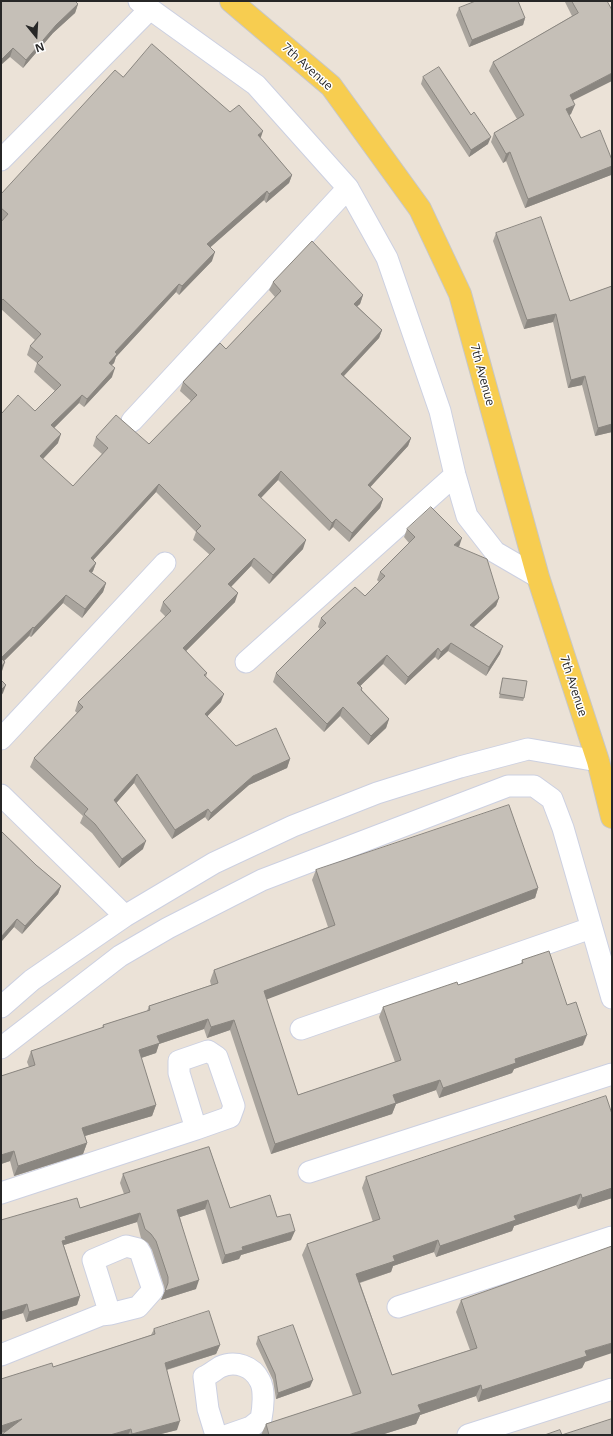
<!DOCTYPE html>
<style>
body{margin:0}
#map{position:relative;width:613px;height:1436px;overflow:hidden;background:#ebe2d7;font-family:"Open Sans",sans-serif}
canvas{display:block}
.frame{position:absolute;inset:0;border:2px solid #272727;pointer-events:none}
.north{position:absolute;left:16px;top:16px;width:40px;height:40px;-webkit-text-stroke:3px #fff;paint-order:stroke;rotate:162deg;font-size:11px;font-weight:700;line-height:16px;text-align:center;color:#272727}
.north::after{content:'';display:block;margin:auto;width:14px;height:18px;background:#272727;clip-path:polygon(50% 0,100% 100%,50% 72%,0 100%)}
</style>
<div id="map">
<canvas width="613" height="1436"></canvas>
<div class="frame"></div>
<div class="north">N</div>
</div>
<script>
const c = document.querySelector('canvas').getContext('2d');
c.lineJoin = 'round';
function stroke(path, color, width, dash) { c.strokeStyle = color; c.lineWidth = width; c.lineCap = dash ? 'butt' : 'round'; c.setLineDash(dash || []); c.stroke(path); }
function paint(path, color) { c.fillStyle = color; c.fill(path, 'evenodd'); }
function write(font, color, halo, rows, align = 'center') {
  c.font = font + ' "Open Sans",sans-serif'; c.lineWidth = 3; c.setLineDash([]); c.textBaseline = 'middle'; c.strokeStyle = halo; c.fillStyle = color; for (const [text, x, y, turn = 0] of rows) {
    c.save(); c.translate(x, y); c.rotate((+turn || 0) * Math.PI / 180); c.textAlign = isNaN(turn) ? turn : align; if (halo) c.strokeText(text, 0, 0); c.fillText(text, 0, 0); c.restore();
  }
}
const minor = new Path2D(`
 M139,1l117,84 92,103 39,70 53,153 15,64 12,41 28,36 43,25
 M1,160l149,-151
 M132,421l216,-233
 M246,662l209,-187
 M1,739l164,-176
 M1,795l124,121
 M1,1007l31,-27 93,-64 89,-53 79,-37 84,-33 83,-26 68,-18 70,12
 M301,1029l290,-101
 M1,1048l119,-92 48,-28 94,-48 246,-94h26l18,13 11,29 49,170
 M208,1051l9,6 17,49 -4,11 -34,12 -17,-56v-12z
 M309,1172l303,-98
 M1,1193l195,-64
 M126,1246l12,3 3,5 12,36 -15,17 -28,7 -17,-54z
 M398,1307l214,-70
 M1,1355l100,-40 9,-1
 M216,1435l-8,-26 -4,-32c6,-3 11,-7 16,-10 15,-7 33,-1 40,14 5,9 3,28 1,38l-10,8 -23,8
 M468,1435l144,-46`);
const major = new Path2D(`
 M231,1l100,85 89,123 40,85 78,283 60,184 14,56`);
const wall = new Path2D(`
 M1,1l77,3 -3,9 -22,20 -30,35 -13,-11z
 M566,1h41l-34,100 -2,13 -2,1 12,23 31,22v11l-1,4 -86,33 -19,-47 -3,2 -12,-21 3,-9 23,-14 -28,-48 4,-9 79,-46 -7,-14z
 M459,8l66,10 -2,7 -54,22 -13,-32z
 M123,77l107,35 30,26 32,37 -3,8 -23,20 -2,-3 -54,47 2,14 -33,34 -3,-3 -60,65 -2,6 -3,2 1,12 -28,30 -5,-4 -25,25 4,15 -15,16 30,27 29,-32 -9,-8 3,-9 53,7 42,-43 -11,-10 3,-9 43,-33 49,-52 -6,-7 4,-8 90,13 -3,9 -3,2 25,24 -3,8 -35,38 67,62 -3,8 -38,41 13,12 -3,9 -31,34 -16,-15 -4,4 -51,-51 -17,18 42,51 -34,35 -18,-18 -20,21 4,15 -49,49 21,22 -1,4 15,25 -14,14 29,30 54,13 -3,9 -38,17 -41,36 -3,-4 -33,22 -38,-56 -18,20 27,46 -24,19 -27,-35 -12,-10 3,-7 -53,-49 4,-9 43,-45 -2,-2 3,-9 88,-85 -6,-6 3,-9 47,-47 -17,-15 3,-8 -40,-40 -63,68 3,3 -3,8 -1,2 14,10 -3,9 -21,26 -19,-15 -32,34 -2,-1 -25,25 -2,10 -1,1v-260l1,1 33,-2 20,-20 -21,-19 3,-9 -10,-8 3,-9 5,-6 -34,-31v-87l1,-1 -1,-1v-26z
 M423,77l65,67 -19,13 -48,-73z
 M496,233l74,68 42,-15v146l-17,4 -13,-51 -14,3 -15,-66 -29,7 -31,-88z
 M407,529l51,18 41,51 -3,8 -22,21 26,27 -14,22 -38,-25 -10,9 -3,-3 -30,28 -22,-21 -23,22 2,2v2l27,29 -3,9 -18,17 -28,-29 -16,16 -51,-50 3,-9 44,-44 -2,-2 3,-9 44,-22 14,-14 -2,-2 3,-8 29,-29 -5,-6z
 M503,678l21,20 -1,3 -24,-3 3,-17z
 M1,831l35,34 25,21 -3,8 -36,40 -8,-7 -13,15z
 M316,870l222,18 -3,10 -269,101 32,96 97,-33 -16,-45 4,-10 75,-22 63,-21 1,-4 45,45 16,40 -69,24 -2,4 -73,25 -3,-8 -40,14 -4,10 -121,40 -41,-124 -23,8 -3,-9 -45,15 -3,9 -15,5 15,47 -4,11 -67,20 2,7 -4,11 -69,22 -4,-15 -9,3v-88l28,-9 -2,-5 4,-11 71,-23 1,-3 44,-14 2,-5 62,-21 -1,-4 4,-11 114,-43 -16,-47z
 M612,1114v84l-34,11 -2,-4 -62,21 -2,5 -76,26 -2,-5 -41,14 -2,6 -31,11 32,92 78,-25 -14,-38 5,-12 124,62 -3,6 -104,34 -2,-6 -56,19 -4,9 -35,11h-120l5,-11 87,-28 -51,-141 5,-11 66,-22 -11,-34 4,-11z
 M209,1147l21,61 47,9 14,23 -50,15 -2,4 -17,5 -17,-55 -25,8 16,72 -35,11 4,-9 -1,-5 -12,-36 -4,-7 -7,-5 -4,-16 -73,23v1l16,50 -3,9 -51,17 -3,-9 -22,7v-100l79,-12 44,-14 -4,-11 3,-9z
 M154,1329l66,16 -4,9 -49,16 10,60 -20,5h-156l4,-3 -4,1v-54l52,-12 98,-32z
 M258,1337l52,50 -34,12 -3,-19 -17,-36z`);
const shadedWall = new Path2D(`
 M78,4l-3,9 -22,20 -30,35 3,-8 30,-35z
 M525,18l-2,7 -54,22 3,-7z
 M13,48l-3,9 -9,8v-5z
 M612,73v8l-46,23 4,-9z
 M575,105l-4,9 -9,5 4,-10z
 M263,131l-3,9 -2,-5z
 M491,137l-3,7 -19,13 2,-7z
 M510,152l-4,9 -3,2 3,-9z
 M612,166v5l-1,4 -86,33 3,-9z
 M292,175l-3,8 -23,20 3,-9z
 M267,191l-3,9 -60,53 3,-9z
 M215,252l-3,9 -33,34 3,-9z
 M179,284l-3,8 -60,65 -2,6 -8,8 3,-8 6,-11z
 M363,295l-3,9 -9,8 3,-8z
 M556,314l-3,8 -29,7 3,-9z
 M382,330l-3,8 -41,44 3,-8z
 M115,368l-3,9 -28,30 3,-8z
 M585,376l-3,9 -14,3 3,-8z
 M82,395l-3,8 -31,31 3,-9z
 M612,424v8l-17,4 3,-8z
 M61,434l-3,9 -21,22 3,-9z
 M411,438l-3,8 -43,47 3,-8z
 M281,471l-3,9 -23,24 3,-9z
 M159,484l-3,8 -68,74 3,-8z
 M383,499l-3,9 -31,34 3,-9z
 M336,519l-3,8 -4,4 3,-8z
 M462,538l-3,9 -5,-2z
 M306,540l-3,9 -34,35 4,-9z
 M254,558l-3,8 -26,27 3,-9z
 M96,563l-3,8 -7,8 3,-8z
 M106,583l-3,9 -21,26 3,-9z
 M238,593l-3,9 -55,55 3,-9z
 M66,595l-3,8 -32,34 3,-9z
 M499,598l-3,8 -29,27 3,-8z
 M33,627l-4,9 -28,28v-6z
 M451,643l-3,8 -10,9 3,-8z
 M503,646l-3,8 -14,22 3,-9z
 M438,648l-3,9 -30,28 3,-8z
 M387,655l-4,9 -29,28 3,-9z
 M5,662l-3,9 -1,1v-5z
 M6,685l-3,8 -2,3v-6z
 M224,694l-3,8 -19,20 3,-8z
 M343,707l-3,9 -16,16 3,-8z
 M389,719l-3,9 -18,17 3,-9z
 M290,759l-3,9 -38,17 -41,36 3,-8 42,-37z
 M137,774l-3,9 -23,26 3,-9z
 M208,809l-3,8 -33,22 3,-9z
 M146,841l-3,8 -24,19 3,-9z
 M61,886l-3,8 -36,40 3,-8z
 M538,888l-3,10 -275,104 4,-11z
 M17,919l-3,8 -13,15v-5z
 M208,1019l-4,10 -45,15 -3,9 -21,7 4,-10 18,-14z
 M234,1020l-4,10 -23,8 4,-11z
 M587,1035l-4,10 -69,24 -2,4 -73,25 4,-10 72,-29z
 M440,1080l-4,10 -40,14 -4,10 -121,40 4,-10 118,-49z
 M156,1105l-4,11 -74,22 4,-10z
 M87,1143l-4,11 -69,22 4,-10z
 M14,1151l-4,10 -9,3v-9z
 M612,1188v10l-34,11 4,-11z
 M581,1194l-5,11 -62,21 -2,5 -76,26 4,-11 74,-30z
 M208,1200l-3,9 -31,10 3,-9z
 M140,1213l-3,9 -73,23 -1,4 -1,-8 3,-4z
 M295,1231l-4,9 -50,15 -2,4 -17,5 3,-9 17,-8z
 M438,1240l-4,12 -41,14 -2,6 -39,13 4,-11 37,-18z
 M199,1280l-3,9 -35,11 4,-9z
 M80,1296l-3,9 -51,17 3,-10z
 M27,1304l-4,9 -22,7v-8z
 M612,1343v10l-27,9 -3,6 -104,34 4,-12 103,-39z
 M220,1345l-4,9 -54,17 3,-8z
 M313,1380l-3,7 -34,12 2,-6z
 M481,1385l-5,11 -56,19 -4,9 -35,11h-33l70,-30z
 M22,1419l-3,9 -18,5v-7z
 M180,1421l-3,9 -20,5h-25v-1z
 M131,1429l-3,6h-18z`);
const building = new Path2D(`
 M1,1h74l3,3 -22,21 -30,35 -13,-12 -12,12z
 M476,1h42l7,17 -53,22 -13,-32z
 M572,1h35l5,9v63l-42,22 5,10 -9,4 15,29 19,-8 12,30v6l-84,33 -18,-47 -4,2 -12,-21 30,-18 -31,-53 85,-49z
 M152,44l78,68 9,-7 24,26 -5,4 34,40 -23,19 -2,-3 -60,53 8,8 -33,34 -3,-2 -64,68 2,2 -8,9 6,5 -28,31 -5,-4 -31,30 10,9 -21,22 33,30 35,-38 -12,-11 20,-22 33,29 48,-49 -14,-13 37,-39 6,6 55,-58 -8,-9 39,-41 51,54 -9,9 28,26 -41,44 70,64 -43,47 15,14 -31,34 -16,-14 -4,4 -51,-52 -23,24 48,45 -33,35 -19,-17 -26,26 10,9 -55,55 24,25 -3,2 20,19 -19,20 31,32 40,-18 14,31 -37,17 -42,37 -3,-4 -33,21 -38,-56 -23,26 32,41 -24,18 -27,-35 -11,-10 4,-5 -54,-51 49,-51 -5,-5 93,-91 -8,-9 52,-53 -19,-18 5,-5 -42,-42 -68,74 5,5 -7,8 17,12 -21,26 -19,-14 -32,33 -1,-1 -32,31v-246l1,1 16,-18 17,16 26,-26 -24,-22 6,-6 -13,-11 11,-12 -38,-35 -2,2v-79l7,-8 -7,-6v-14l114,-124 8,7z
 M439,67l32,48 3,-3 17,25 -20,13 -48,-73z
 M541,217l29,84 42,-15v138l-14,4 -13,-52 -14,4 -15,-66 -29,6 -31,-87z
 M431,507l31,31 -8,7 33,14 12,39 -29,27 33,21 -14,21 -38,-24 -10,9 -3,-4 -30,29 -21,-22 -30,28 5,5 -1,2 28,29 -18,17 -28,-29 -16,17 -51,-51 50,-50 -5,-5 34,-31 10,9 20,-20 -5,-4 35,-35 -8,-8z
 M1,658l4,4 -4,5z
 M503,678l24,3 -3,17 -24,-4z
 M1,680l5,5 -5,5z
 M509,805l29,83 -274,103 34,104 103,-35 -18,-53 74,-25 1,3 65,-22 -1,-3 27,-9 18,54 9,-3 11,33 -72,24 1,4 -73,25 -3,-8 -47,15 3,8 -121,41 -41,-124 -23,7 -3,-8 -51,17 3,7 -21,7 17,55 -74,23 5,15 -69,23 -4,-15 -13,4v-79l34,-11 -4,-14 73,-24 -1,-2 47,-15 -1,-4 69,-23 -4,-13 121,-45 -19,-55z
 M1,831l35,34 25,21 -36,40 -8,-7 -16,18z
 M606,1096l6,18v74l-30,10 -1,-4 -67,22 2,4 -76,26 -2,-6 -45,16 2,5 -39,13 36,101 85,-27 -16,-48 151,-54v97l-27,8 2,5 -105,34 -1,-5 -63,20 3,7 -73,23h-79l-3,-11 95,-31 -54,-149 73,-25 -14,-42z
 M209,1147l21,61 40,-13 7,22 13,-3 5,17 -53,16 1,3 -18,5 -17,-55 -31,10 22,70 -34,11 3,-8v-6l-12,-36 -5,-7 -6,-5 -5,-16 -75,24 1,3 -4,1 18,55 -51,16 -2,-8 -26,8v-92l76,-22 3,10 50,-16 -7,-18z
 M209,1311l11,34 -55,18 15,58 -48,13 -1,-5 -21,6h-109l21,-16 -21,7v-47l51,-16 1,4 102,-33 -1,-5z
 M293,1325l20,55 -35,13 -3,-19 -17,-37z
 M612,1419v16h-50z
 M560,1430l2,5h-17z`);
const streetNames = [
 ["7th Avenue",307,67,42],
 ["7th Avenue",482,375,75],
 ["7th Avenue",573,686,72]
];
stroke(minor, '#ccd0e1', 23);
stroke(major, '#c7c7c7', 24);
stroke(minor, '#fff', 21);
stroke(major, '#f7cd50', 22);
paint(wall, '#a9a49d');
paint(shadedWall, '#8a8680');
paint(building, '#c5bfb7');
stroke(building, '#8a8680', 1);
write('12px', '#272727', '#fff', streetNames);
</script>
